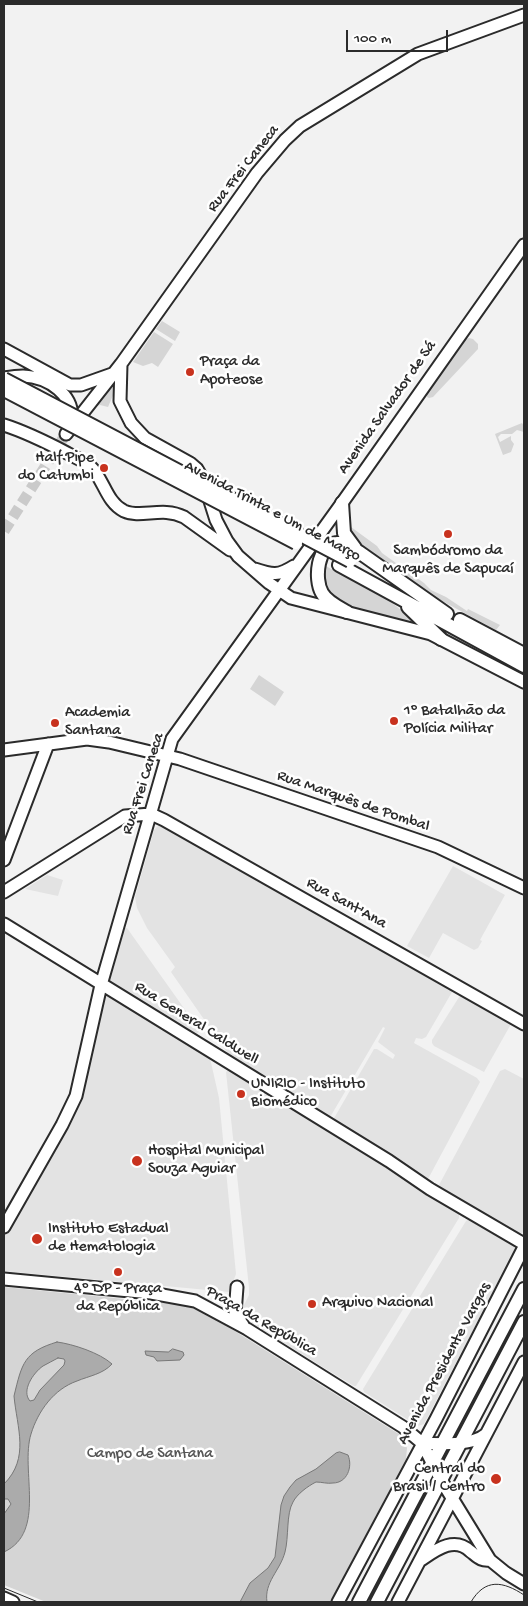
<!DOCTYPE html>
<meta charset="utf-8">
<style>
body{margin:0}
#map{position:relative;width:528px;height:1606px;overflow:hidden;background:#f2f2f2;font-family:"Gochi Hand",sans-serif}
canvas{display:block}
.frame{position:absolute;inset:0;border:5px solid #2b2b2b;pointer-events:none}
.scale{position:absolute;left:346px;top:30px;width:102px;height:22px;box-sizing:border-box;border:2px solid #2b2b2b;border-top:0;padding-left:6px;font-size:15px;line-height:18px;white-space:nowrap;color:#2b2b2b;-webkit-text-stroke:4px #fff;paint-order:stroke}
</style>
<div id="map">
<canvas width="528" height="1606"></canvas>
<div class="frame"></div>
<div class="scale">100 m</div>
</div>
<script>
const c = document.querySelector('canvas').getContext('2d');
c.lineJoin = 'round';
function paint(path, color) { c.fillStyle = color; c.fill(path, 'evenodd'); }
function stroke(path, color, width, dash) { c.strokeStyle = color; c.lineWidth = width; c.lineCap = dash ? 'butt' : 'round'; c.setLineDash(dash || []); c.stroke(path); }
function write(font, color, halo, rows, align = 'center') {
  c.font = font + ' "Gochi Hand",sans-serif'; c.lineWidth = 5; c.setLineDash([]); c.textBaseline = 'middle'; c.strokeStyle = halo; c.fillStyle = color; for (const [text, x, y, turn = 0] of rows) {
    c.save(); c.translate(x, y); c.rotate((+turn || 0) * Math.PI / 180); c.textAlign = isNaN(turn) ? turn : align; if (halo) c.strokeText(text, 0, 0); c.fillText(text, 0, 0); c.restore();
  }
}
const built = new Path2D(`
 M158,826h3l49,27 242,136v3l-26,45 -4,2 -6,-1 -2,5 63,35 3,4 -52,97h-3l-92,-59 41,-71h3l16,10 2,-4 -17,-13 7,-14 -2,-1 -54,92 -96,-58 -62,-89 4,-5 -28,-39 -10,-20 -2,-11 19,-67z
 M453,866l52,29 -25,45 2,1 -4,7 -4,2 -31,-17 -14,25 -22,-12z
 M47,875l16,5 -5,16 -33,-7z
 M125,928h2l71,100 1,3 -3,5 -88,-54z
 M106,993l104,65 9,40 17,176 -7,18 -225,-21v-34l60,-106 41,-137z
 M461,994l50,30 -27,48 -50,-26 -2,-3v-3l10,-16z
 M229,1069l230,142v7l-103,168h-2l-33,-20 -77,-48 -4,-5 9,-18v-7l-23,-216z
 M505,1069l19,10v153l-7,3 -74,-45 -4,-5 61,-114z
 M471,1218l42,25 2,7 -91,174 -6,2 -54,-34 -1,-3 103,-168z`);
const green = new Path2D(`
 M162,321l18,11 -5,9 -19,-12z
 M154,332l19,12 -15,23 -6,-4 -9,3 -10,-4z
 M469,338l4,1 5,5v5l-45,48 -4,1 -2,-1 -1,-5 39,-53z
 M114,382v11l-6,14 -8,-2 -7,2z
 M522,423l2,3v6l-7,-2 -5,4h-11l-3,3 2,5 11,-6v4l3,4 -3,8 -8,3 -8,-21z
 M351,527l26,19 5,7 42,30 7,7 15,7 21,14 1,-2 32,16 -4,5 -78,-42 -52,-36 -17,-20z
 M324,565l66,36 30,25 -80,-21 -12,-12 -4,-11z
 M426,619l85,46 -2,4 -62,-31z
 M259,675l25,17 -9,14 -25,-17z
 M4,1287l191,19 207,130 5,12 -1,11 -76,143h-284l-42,-17z`);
const water = new Path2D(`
 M57,1342c16,2 43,11 55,22 -9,10 -23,12 -35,17 -23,8 -39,30 -46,53 -11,36 16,98 -27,118v-38l7,-10 -3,-5h-4v-15c26,-26 13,-56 10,-88 8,-33 10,-44 43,-54zM58,1358l6,1 1,2 -1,4 -24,25 -6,10 -4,1c-9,-10 3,-28 13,-35 5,-3 10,-5 15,-8z
 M173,1349l10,3 1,3 -4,5 -23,1 -3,-4 -8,-2 -1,-4 23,1z
 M340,1452l8,3c5,12 -1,28 -15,28 -6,1 -11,-1 -17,-1 -8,4 -19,12 -23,20 -7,12 -4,35 -8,50 -5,19 -21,30 -18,50h-27l10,-19 18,-15 7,-11 6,-52 3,-9 6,-9 6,-7 20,-11 20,-16z`);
const secondaryTunnel = new Path2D(`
 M4,531l62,-97`);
const secondary = new Path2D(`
 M4,349l66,36h11l31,-11
 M121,364l-1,37 11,22 14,15 45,25 7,6 6,10 13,41 11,21 11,15 31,27 22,15 140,36 93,48
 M4,378c6,-1 13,-2 19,-2 25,1 53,19 48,46
 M4,425c22,7 42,17 63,28 7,4 16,7 23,13 14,13 16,36 34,45 17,8 38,-5 60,6l46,33
 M66,434l55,-70 136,-191 28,-33 15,-14 118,-72 106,-39
 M255,569c18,6 23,7 39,-3
 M4,750l83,-11 22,3 71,17 258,88 86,41
 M4,860l44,-116
 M4,892l121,-76 26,-2 13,6 360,204
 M4,924l385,237 41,28 94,55
 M4,1227l58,-102 14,-29 25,-111 71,-246 170,-236 182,-258
 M4,1279l147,14 44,8 52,28 156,98 19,16 19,37 49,80 16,13 18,11
 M237,1287l-2,27 8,11
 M422,1443c17,1 51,3 64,-9
 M421,1560c15,-10 33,-24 49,-9 8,6 10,10 20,9
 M4,1598l9,4
 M338,1602l98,-183 88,-172
 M398,1602l126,-240`);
const primary = new Path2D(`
 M342,503l2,30 11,15
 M339,565l185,101
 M408,607l33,32
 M347,612c-9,-5 -20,-10 -25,-19 -8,-14 -5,-48 15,-50 8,-1 15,5 22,9l88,62
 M460,620l64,34
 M359,1602l165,-313
 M377,1602l147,-280`);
const tram = new Path2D(`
 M4,1588l34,14
 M471,1602c14,-24 32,-21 53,-7`);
const primaryBridge = new Path2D(`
 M4,379l346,182
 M4,390l292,153`);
const markers = [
 [190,372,5,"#c8321e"],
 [104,468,5,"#c8321e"],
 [448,534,5,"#c8321e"],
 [394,721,5,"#c8321e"],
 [55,723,5,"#c8321e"],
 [241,1094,5,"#c8321e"],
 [137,1161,6,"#c8321e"],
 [37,1239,6,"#c8321e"],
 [118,1272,5,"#c8321e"],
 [312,1304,5,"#c8321e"],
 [496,1479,6,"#c8321e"]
];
const streetNames = [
 ["Rua Frei Caneca",244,169,-52],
 ["Avenida Salvador de Sá",388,408,-55],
 ["Avenida Trinta e Um de Março",272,512,28],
 ["Rua Frei Caneca",144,784,-72],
 ["Rua Marquês de Pombal",353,802,19],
 ["Rua Sant'Ana",346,904,29],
 ["Rua General Caldwell",196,1024,32],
 ["Praça da República",261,1322,30],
 ["Avenida Presidente Vargas",445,1364,-62]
];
const poiNames = [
 ["Praça da",200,363],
 ["Apoteose",200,381],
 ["Half Pipe",94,459,"right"],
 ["do Catumbi",94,477,"right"],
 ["Sambódromo da",448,552,"center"],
 ["Marquês de Sapucaí",448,570,"center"],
 ["1º Batalhão da",404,712],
 ["Polícia Militar",404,730],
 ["Academia",65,714],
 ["Santana",65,732],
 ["UNIRIO - Instituto",251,1085],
 ["Biomédico",251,1103],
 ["Hospital Municipal",148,1152],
 ["Souza Aguiar",148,1170],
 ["Instituto Estadual",48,1230],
 ["de Hematologia",48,1248],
 ["4º DP - Praça",118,1290,"center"],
 ["da República",118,1308,"center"],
 ["Arquivo Nacional",322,1304],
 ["Central do",485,1470,"right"],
 ["Brasil / Centro",485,1488,"right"]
];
const parkNames = [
 ["Campo de Santana",150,1455]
];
paint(built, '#e3e3e3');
paint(green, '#d5d5d5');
paint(water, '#ababab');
stroke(water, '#787878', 1);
stroke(secondaryTunnel, '#cacaca', 11, [11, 5.5]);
stroke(secondary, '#2b2b2b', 15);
stroke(primary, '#2b2b2b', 16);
stroke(secondary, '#fff', 11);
stroke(primary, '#fff', 12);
stroke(tram, '#2b2b2b', 1);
stroke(primaryBridge, '#2b2b2b', 16, []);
stroke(primaryBridge, '#fff', 12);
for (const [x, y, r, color] of markers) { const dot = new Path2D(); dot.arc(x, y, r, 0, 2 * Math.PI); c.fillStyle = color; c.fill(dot); stroke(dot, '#fff', 2); }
write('16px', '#2b2b2b', '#fff', streetNames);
write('16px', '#2b2b2b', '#fff', poiNames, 'left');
write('16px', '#565656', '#fff', parkNames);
</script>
